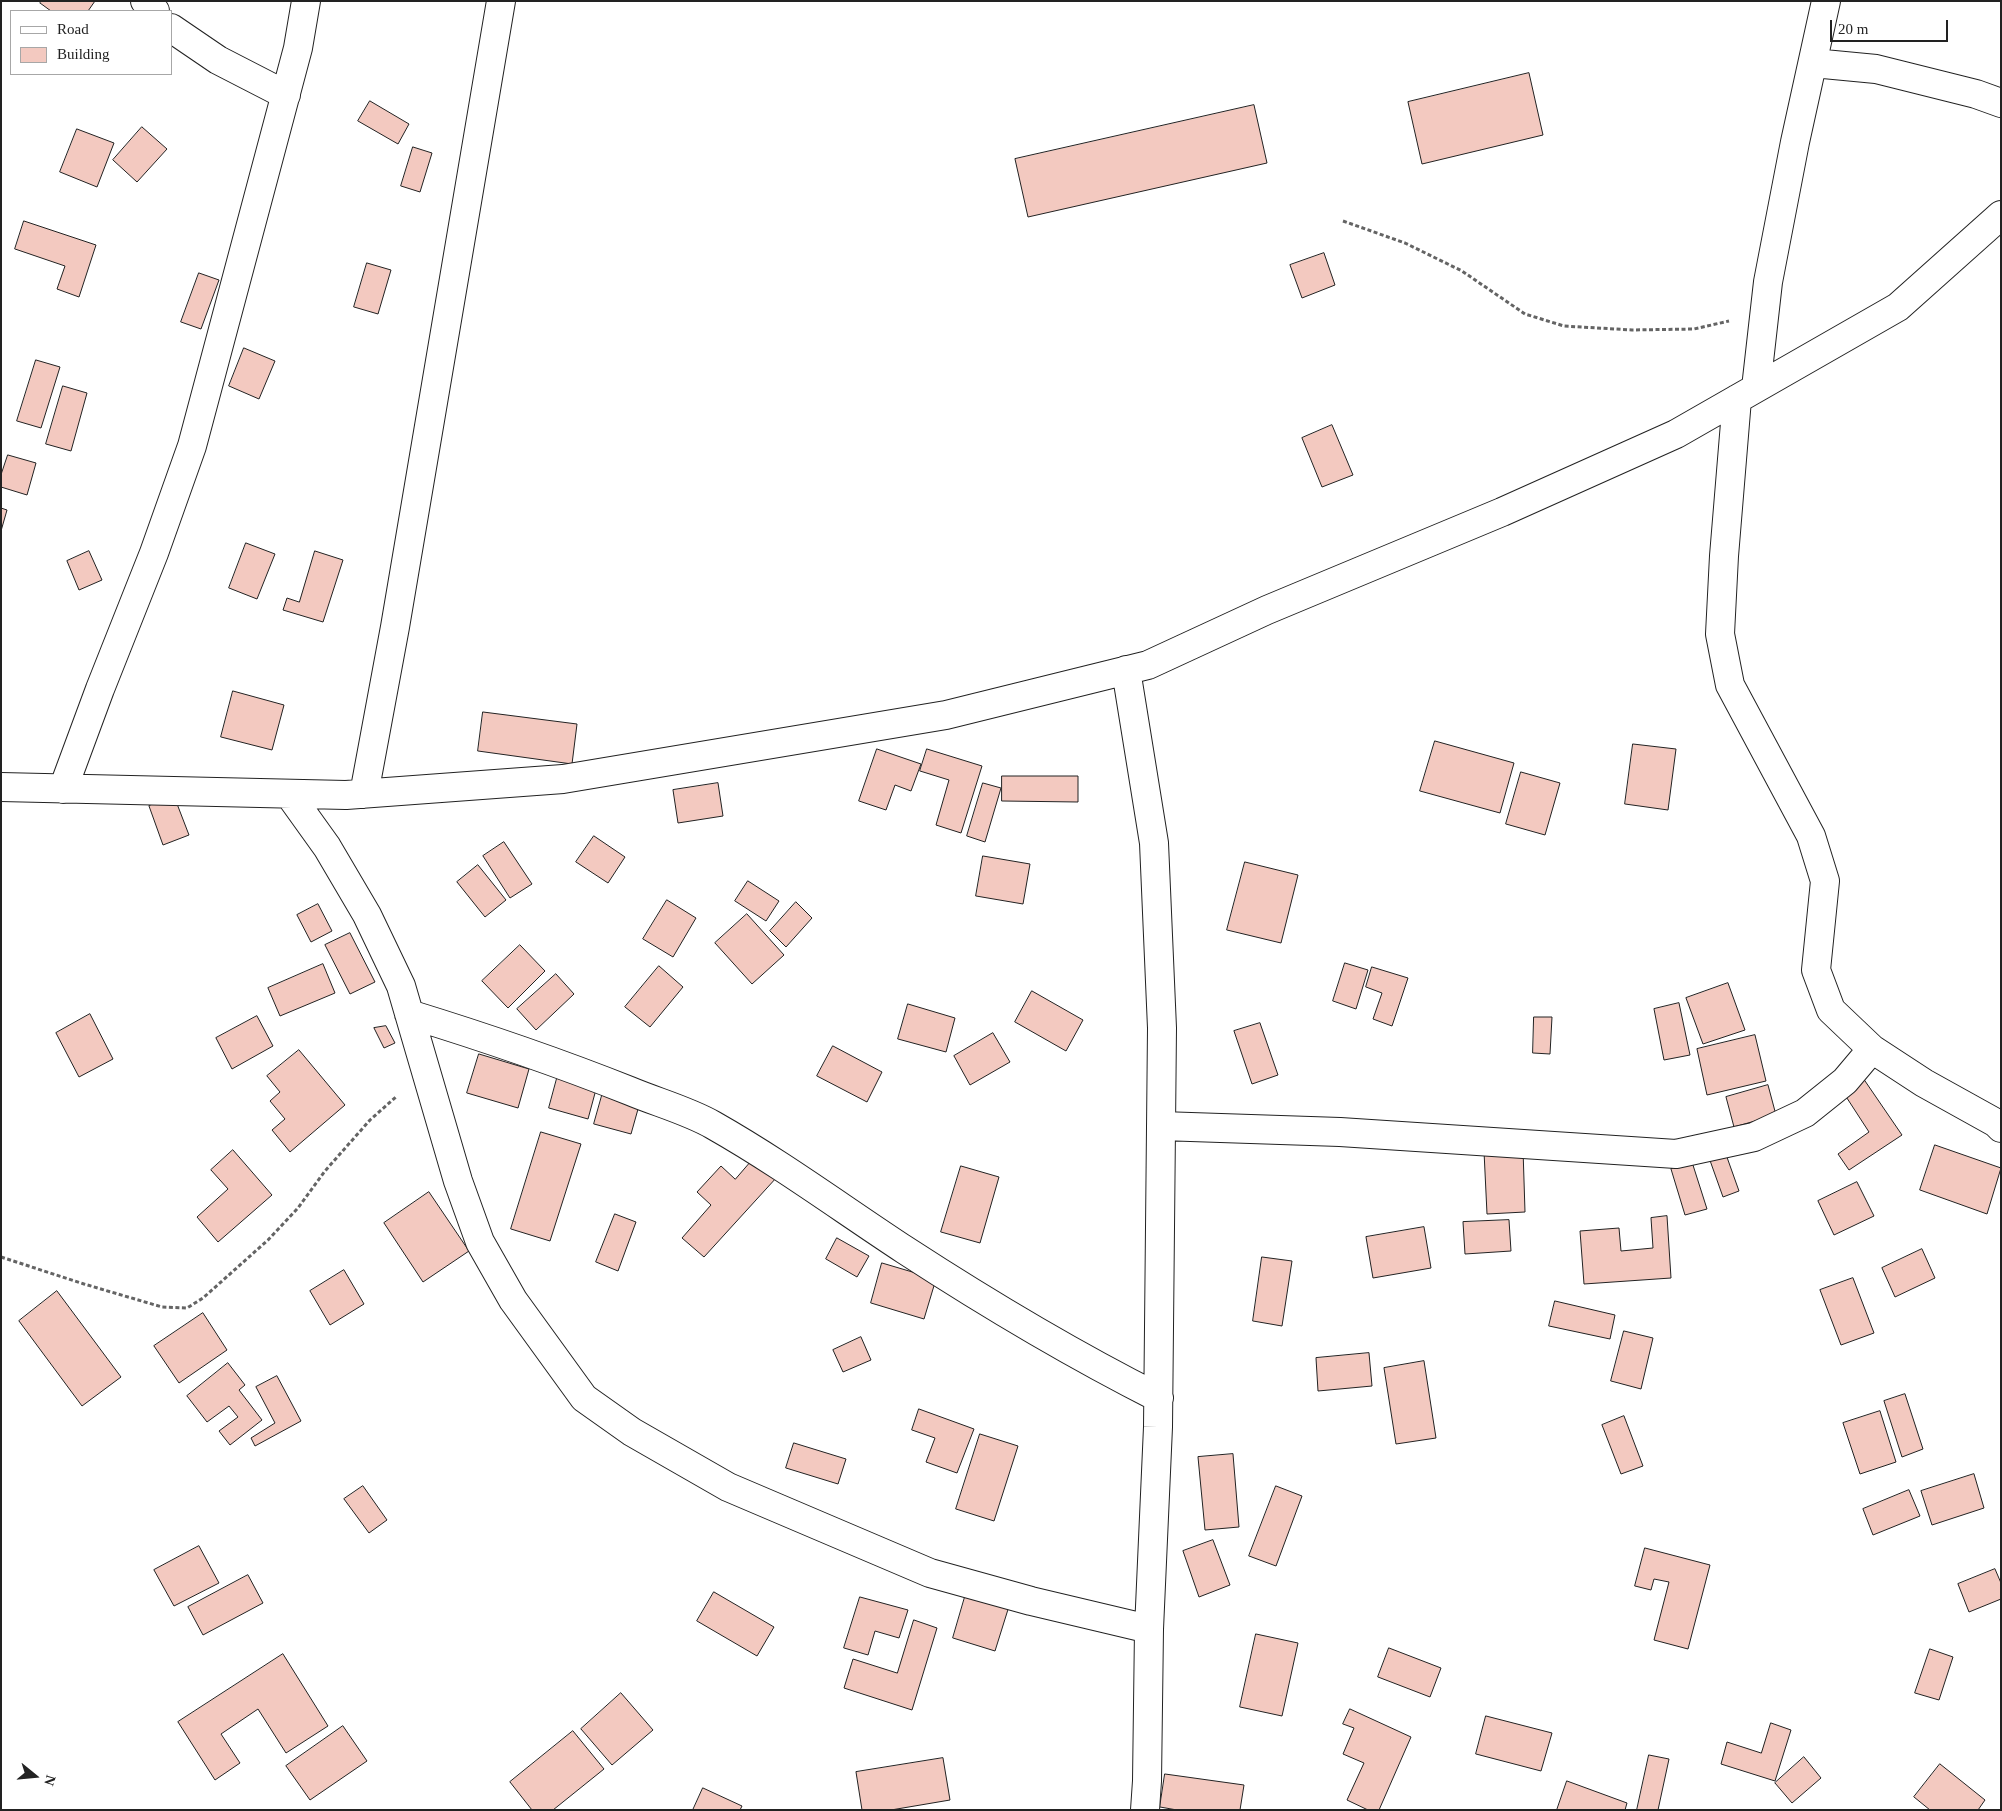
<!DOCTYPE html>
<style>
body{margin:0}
#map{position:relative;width:2002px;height:1811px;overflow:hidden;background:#fff;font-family:Georgia,serif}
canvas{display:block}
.frame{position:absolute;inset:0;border:2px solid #222;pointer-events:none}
.legend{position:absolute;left:10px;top:10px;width:162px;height:65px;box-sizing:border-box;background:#fff;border:1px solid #a7a7a7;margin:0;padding:6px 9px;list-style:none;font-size:15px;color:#222}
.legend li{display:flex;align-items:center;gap:10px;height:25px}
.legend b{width:25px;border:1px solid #a7a7a7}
.north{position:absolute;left:10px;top:1751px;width:50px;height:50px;-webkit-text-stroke:4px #fff;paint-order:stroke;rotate:107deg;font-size:14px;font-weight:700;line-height:20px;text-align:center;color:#222}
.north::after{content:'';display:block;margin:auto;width:18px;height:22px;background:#222;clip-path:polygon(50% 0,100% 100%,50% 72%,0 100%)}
.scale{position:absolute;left:1830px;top:20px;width:118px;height:22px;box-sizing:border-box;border:2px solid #222;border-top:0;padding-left:6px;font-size:15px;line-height:18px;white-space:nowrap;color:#222;-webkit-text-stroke:4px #fff;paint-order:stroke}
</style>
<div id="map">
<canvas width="2002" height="1811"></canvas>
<div class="frame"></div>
<ul class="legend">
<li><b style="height:6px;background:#fff"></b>Road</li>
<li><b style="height:14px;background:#f3c9c0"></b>Building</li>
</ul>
<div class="north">N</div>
<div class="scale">20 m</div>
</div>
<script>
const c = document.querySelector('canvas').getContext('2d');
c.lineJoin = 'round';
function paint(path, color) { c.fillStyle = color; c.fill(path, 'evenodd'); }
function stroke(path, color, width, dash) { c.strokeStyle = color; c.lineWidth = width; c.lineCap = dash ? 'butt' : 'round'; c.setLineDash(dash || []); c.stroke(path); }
const building = new Path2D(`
 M42,1h53l-7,10h-37l-11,-8z
 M1529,73l14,62 -121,29 -14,-62z
 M370,101l39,23 -11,20 -40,-23z
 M1254,105l13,58 -239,54 -13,-58z
 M142,127l25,22 -30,33 -24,-22z
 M77,129l37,14 -17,44 -37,-15z
 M413,147l19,6 -12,39 -19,-6z
 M24,221l72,24 -17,52 -22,-8 8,-23 -50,-17z
 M1324,253l11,32 -33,13 -12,-33z
 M367,263l24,7 -13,44 -24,-7z
 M199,273l20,7 -18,49 -20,-7z
 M244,348l31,13 -16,38 -30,-13z
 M36,360l24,7 -19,61 -24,-7z
 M63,386l24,7 -16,58 -25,-7z
 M1332,425l21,50 -31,12 -20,-49z
 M8,455l28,8 -9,32 -26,-8v-12z
 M1,508l6,2 -6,21z
 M246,543l29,11 -18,45 -28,-11z
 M89,551l13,29 -23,10 -12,-29z
 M315,551l28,9 -20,62 -40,-12 4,-12 12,4z
 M233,691l51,14 -12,45 -51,-13z
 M483,712l94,12 -5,40 -94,-13z
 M1435,741l79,22 -14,50 -80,-22z
 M1633,744l43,5 -8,61 -43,-6z
 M877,749l44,15 -10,27 -16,-6 -9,25 -27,-9z
 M927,749l55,17 -21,67 -25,-8 13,-45 -29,-9z
 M1521,772l39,11 -15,52 -39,-11z
 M1002,776h76v26l-76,-1z
 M718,783l5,33 -45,7 -5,-33z
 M983,783l18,5 -16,54 -18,-6z
 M174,796l15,39 -26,10 -14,-39z
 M594,836l31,21 -17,26 -32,-21z
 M504,842l28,42 -22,14 -27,-42z
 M983,856l47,8 -7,40 -47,-8z
 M1245,862l53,13 -17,68 -54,-13z
 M478,865l28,35 -21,17 -28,-35z
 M748,881l31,20 -13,20 -31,-20z
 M667,900l29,18 -23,39 -30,-18z
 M796,902l16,16 -26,29 -16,-16z
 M318,904l14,27 -21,11 -14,-27z
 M747,914l37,41 -32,29 -37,-41z
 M350,933l25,49 -25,12 -25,-49z
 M520,945l25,26 -37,37 -26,-27z
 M1345,963l23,7 -12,39 -23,-8z
 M323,964l12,29 -55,23 -12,-28z
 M659,966l24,21 -33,40 -25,-20z
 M1372,967l36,11 -16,48 -19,-7 9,-26 -16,-6z
 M556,974l18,20 -38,36 -19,-21z
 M1728,983l17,47 -42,14 -17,-46z
 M1032,991l51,29 -17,31 -51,-29z
 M1679,1003l11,52 -26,5 -10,-51z
 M908,1004l47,14 -9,34 -48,-13z
 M90,1014l23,45 -34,18 -23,-44z
 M257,1016l16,30 -41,23 -16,-31z
 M1534,1017h18l-2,37 -17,-1z
 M1260,1023l18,52 -26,9 -18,-53z
 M386,1026l9,17 -11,5 -10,-20z
 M993,1033l17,29 -40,23 -16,-29z
 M1755,1035l11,46 -59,14 -10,-46z
 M833,1046l49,26 -15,30 -50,-26z
 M299,1050l46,55 -55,47 -18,-22 13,-11 -15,-18 10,-9 -13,-16z
 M479,1054l50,15 -11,39 -51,-15z
 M559,1071l39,11 -10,37 -39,-11z
 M1863,1078l39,57 -53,35 -11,-16 31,-22 -26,-40z
 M1768,1085l8,30 -42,12 -8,-30z
 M603,1092l37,10 -9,32 -37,-10z
 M541,1132l40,12 -31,97 -39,-12z
 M1935,1145l66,23 -14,46 -67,-24z
 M1723,1146l16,45 -16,6 -16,-45z
 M1523,1149l2,63 -38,2 -3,-63z
 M233,1150l39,45 -54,47 -21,-25 31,-28 -17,-19z
 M755,1157l22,20 -73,80 -22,-19 29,-33 -14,-13 24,-26 14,13z
 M1692,1162l15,47 -22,6 -14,-46z
 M961,1166l38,11 -19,66 -39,-11z
 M1857,1182l17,34 -40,19 -16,-34z
 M429,1192l40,59 -46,31 -39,-59z
 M615,1214l21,8 -18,49 -22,-9z
 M1667,1216l4,62 -87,6 -4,-53 39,-3 2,23 32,-3 -2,-30z
 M1509,1220l2,31 -46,3 -2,-32z
 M1424,1227l7,41 -58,10 -7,-41z
 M837,1238l32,18 -12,21 -31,-18z
 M1922,1249l13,29 -40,19 -13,-29z
 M1262,1257l30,4 -10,65 -29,-5z
 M882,1263l54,16 -12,40 -53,-16z
 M344,1270l20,34 -34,21 -20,-34z
 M1853,1278l21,55 -33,12 -21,-55z
 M57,1291l64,86 -39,29 -63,-85z
 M1555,1301l60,14 -5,24 -61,-13z
 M203,1313l24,37 -48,33 -25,-37z
 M1624,1331l29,7 -12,51 -30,-8z
 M861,1337l10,23 -28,12 -10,-22z
 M1369,1353l3,33 -54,5 -2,-33z
 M1424,1361l12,77 -40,6 -12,-76z
 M228,1363l17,22 -6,5 23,30 -32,25 -11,-14 19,-14 -9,-11 -22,16 -20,-26z
 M277,1376l24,45 -46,25 -4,-8 24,-15 -19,-36z
 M1905,1394l18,55 -21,8 -18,-56z
 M919,1409l55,20 -17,44 -31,-11 9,-24 -23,-8z
 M1880,1411l16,51 -36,12 -17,-51z
 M1624,1416l19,50 -22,8 -19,-49z
 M980,1434l38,12 -24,75 -38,-12z
 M794,1443l52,16 -8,25 -52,-16z
 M1233,1454l6,73 -34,3 -7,-73z
 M1974,1474l10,34 -52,17 -11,-34z
 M363,1486l24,34 -18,13 -25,-34z
 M1276,1486l26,10 -26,70 -27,-10z
 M1909,1490l11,26 -47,19 -10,-26z
 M1213,1540l17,45 -31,12 -16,-46z
 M199,1546l20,37 -45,23 -20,-36z
 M1645,1548l65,17 -22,84 -34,-9 15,-58 -15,-3 -3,11 -16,-4z
 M1995,1569l6,14v16l-32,13 -11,-28z
 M248,1575l15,28 -60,32 -15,-28z
 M967,1590l43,13 -15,48 -42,-13z
 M714,1592l60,35 -17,29 -60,-35z
 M860,1597l48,13 -9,28 -24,-7 -7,24 -24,-7z
 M914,1620l23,8 -25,82 -68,-22 9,-29 44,14z
 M1256,1634l42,9 -16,73 -42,-9z
 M1389,1648l52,20 -11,29 -52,-20z
 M1930,1649l23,8 -14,43 -24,-7z
 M283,1654l45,72 -42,27 -28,-44 -37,25 19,29 -25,17 -37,-58z
 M621,1693l32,37 -41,35 -31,-36z
 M1350,1709l61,28 -32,73h-11l-21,-10 17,-37 -21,-9 11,-26 -11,-4z
 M1486,1716l66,17 -11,38 -65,-17z
 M1771,1723l20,7 -16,51 -54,-17 6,-22 34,11z
 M343,1726l24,35 -57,39 -24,-34z
 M573,1731l31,38 -51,41h-21l-22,-28z
 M1649,1755l20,4 -11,51h-21z
 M1804,1757l17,21 -29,25 -17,-20z
 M943,1758l7,42 -59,10h-29l-6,-38z
 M1940,1764l45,36 -7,10h-48l-16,-13z
 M1165,1774l79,11 -4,25h-63l-17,-3z
 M1567,1781l60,22 -2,7h-68z
 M703,1788l39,18 -2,4h-47z`);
const path = new Path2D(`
 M1343,221l62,22 57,28 63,43 39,12 68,4 62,-1 35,-8
 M1,1257l83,27 78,23 25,1 16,-10 65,-58 30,-32 27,-37 45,-51 27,-24`);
const minor = new Path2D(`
 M145,1l10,10
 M171,28l47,32 68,35
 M1813,63l63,6 100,25 25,9
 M1756,388l12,-106 27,-140 31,-141
 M1737,399l-13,157 -4,78 10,51 81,151 14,45 -9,89 15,40 41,39 52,34 72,40 5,5
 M1126,670l28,173 8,185 -4,399 -9,202 -2,152 -2,29
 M1,787l345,8 217,-16 383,-64 202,-50 119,-55 235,-98 174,-78 222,-127 103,-92
 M63,789l37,-100 54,-136 38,-107 106,-398 8,-47
 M289,794l38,53 40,68 34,71 57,195 22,61 33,58 71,98 48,34 96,55 202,86 101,28 118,28
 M364,794l31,-167 106,-626
 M409,1014c75,23 148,48 221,77 26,11 59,20 83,34 67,38 128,83 192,125 83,54 167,104 254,148
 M1161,1126l179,6 336,22 78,-17 51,-24 40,-32 27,-32`);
paint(building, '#f3c9c0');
stroke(building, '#222', 1);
stroke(minor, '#222', 30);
stroke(path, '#646464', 3, [4, 2.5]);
stroke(minor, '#fff', 28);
</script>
